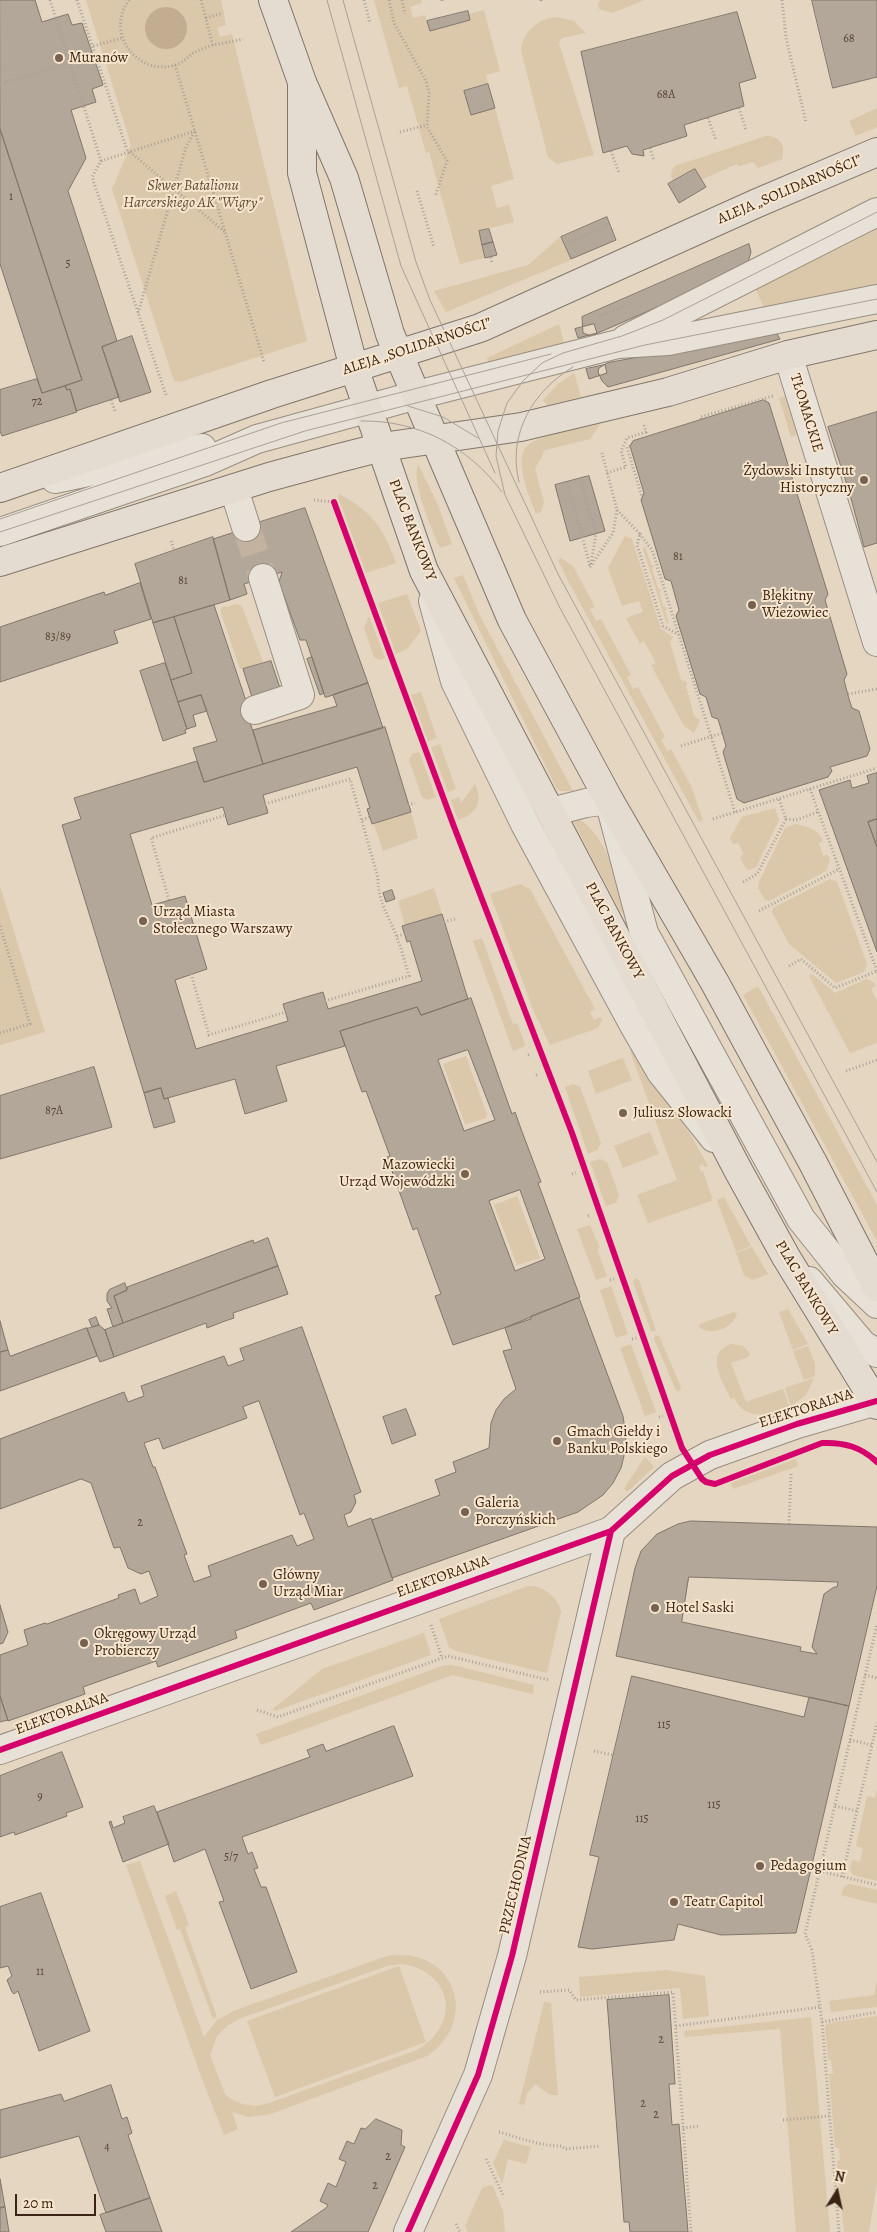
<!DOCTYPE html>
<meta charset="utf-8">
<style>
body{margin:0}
#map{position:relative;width:877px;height:2232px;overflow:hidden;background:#e4d6c1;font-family:Alegreya,serif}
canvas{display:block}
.north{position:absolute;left:812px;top:2167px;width:50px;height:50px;-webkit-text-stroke:4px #f7e6cd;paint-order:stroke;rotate:10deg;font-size:14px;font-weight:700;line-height:20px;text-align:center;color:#3c2415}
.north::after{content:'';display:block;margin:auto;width:18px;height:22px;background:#3c2415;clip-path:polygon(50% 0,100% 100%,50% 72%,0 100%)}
.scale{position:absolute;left:15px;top:2194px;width:81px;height:22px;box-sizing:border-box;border:2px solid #3c2415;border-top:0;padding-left:6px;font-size:15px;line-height:18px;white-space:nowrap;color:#3c2415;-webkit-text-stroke:4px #f7e6cd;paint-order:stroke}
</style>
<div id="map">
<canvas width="877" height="2232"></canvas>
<div class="north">N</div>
<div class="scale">20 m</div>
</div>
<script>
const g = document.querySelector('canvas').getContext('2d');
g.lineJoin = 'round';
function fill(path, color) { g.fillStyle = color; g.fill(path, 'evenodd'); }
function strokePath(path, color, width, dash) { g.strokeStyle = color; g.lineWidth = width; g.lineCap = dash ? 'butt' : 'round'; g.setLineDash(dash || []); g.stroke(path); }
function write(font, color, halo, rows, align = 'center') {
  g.font = font + ' Alegreya,serif'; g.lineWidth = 4; g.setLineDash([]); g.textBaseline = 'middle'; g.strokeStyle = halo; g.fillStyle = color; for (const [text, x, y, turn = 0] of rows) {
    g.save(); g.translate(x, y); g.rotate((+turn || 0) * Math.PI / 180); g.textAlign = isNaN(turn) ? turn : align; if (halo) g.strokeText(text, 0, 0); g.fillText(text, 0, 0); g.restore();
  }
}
const green = new Path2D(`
 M86 0H221L226 25 217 28 220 37 232 34 307 341 180 382 174 381 112 189 131 145Z
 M374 0H421L422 3 410 7 413 18 425 15 430 31 470 20 468 14 484 10 500 71 486 75 488 84 464 91 471 114 495 108 514 179 491 186 497 208 509 205 514 222 479 231 485 258 460 264 429 152 426 153 407 86 399 88Z
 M601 0H644L612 13 599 9 598 3Z
 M557 17 574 21 586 33 562 38 559 43 594 155 557 164 548 157 521 50C523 31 539 18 557 17Z
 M877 108V127L856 136 849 121Z
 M766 136C780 136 786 145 782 159L758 168 753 162 739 166 737 164 701 180 695 169 673 181C670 175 671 170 675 166Z
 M877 220V294L767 315 753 283Z
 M560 237 571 260 446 312 434 291 528 265Z
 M559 324 564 343 488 362 487 358Z
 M574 373 581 397 547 405 543 400 558 384Z
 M785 396 797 435 791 437 779 398Z
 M600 424 590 439 545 450 535 469 544 502 541 512 536 514C530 498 514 462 526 447 535 435 585 428 600 424Z
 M418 464 437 503 452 544 440 548C432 530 411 482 418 464Z
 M339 494C372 511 384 529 396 563L366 573 338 497Z
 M625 536 632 539 661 629 673 637 670 642 681 680 687 682 686 686 694 716 700 720 694 733 684 726 651 665 656 663 644 641 640 644 626 618 643 612 639 601 622 606 608 568Z
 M645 546 651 564 654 566 652 569 658 588 661 590 660 593 663 606 667 608 665 611 669 624 666 622 643 549Z
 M561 558 573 566 595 607 590 609 596 621 601 619 631 675 627 677 633 689 638 687 665 737 661 740 667 751 671 749 691 786 703 820 699 822 567 579 558 560Z
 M463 575 480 616 573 791H560L557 789 454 578Z
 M407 594 421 631 407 649 396 654 378 603Z
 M236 604 242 606 263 662 240 669 220 610 224 606 226 607Z
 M369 616 385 658 379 660 374 657 364 628Z
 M421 692 437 738 428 741 411 695Z
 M440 744 456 789 448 792 431 747Z
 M419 752 436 797 427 800 422 797 409 760 412 754Z
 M475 784C483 802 477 814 458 820L451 800 459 797 461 803Z
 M775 808 779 820 756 867 750 870 746 869 740 857 744 854 738 843 733 844 730 838 742 817Z
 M411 812 418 838 383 851 374 824Z
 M574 816C607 833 616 879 626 911L621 913 572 819Z
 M795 824C807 827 818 828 823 841L819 843 823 856 828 855 830 860 826 871 769 901 765 900 758 888 759 882 785 828Z
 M830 879 837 882 867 964 864 972 836 983 789 944 772 912 773 908Z
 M520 884 530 889 595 1009 590 1012 594 1020 600 1017 602 1020 598 1028 550 1045 534 1012 490 894Z
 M0 886 45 1032 0 1045Z
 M434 888 442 914 405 925 398 901Z
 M482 938 512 1022 513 1024 517 1023 525 1044V1046L513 1051 473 941Z
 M812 974 835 993 867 979 874 983 876 986 871 988 877 1001V1043L850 1053 809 976Z
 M758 986 877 1205V1241L743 995Z
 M631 1047 690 1134 708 1166 705 1167 703 1164 699 1166 701 1172 703 1171 712 1198 711 1201 648 1223 637 1195 677 1180 630 1051Z
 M466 1056 487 1114 486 1118 467 1124H465L443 1064Z
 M623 1058 632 1080 596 1094 588 1071Z
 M573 1084 580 1087 601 1143 597 1150 588 1154 565 1087Z
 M650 1132 659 1154 623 1168 614 1146Z
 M600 1159 607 1162 619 1195 616 1203 606 1206 590 1162Z
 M517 1196 540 1258 517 1265 494 1205Z
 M724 1197 751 1246 736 1252 717 1200Z
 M590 1225 600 1248 597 1249 607 1276 596 1280 577 1229Z
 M752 1247 768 1274 752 1280 744 1275 736 1253Z
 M635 1278 639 1280 656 1331H651L633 1282Z
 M611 1286 628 1334 616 1338 600 1290Z
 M788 1309 808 1344 793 1350 779 1312Z
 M734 1312 737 1314C734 1328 710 1337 699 1327L700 1324Z
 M655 1335 659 1336 681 1387 679 1392 676 1390 654 1339Z
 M631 1344 656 1412 645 1416 620 1348Z
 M732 1344 743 1346 750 1354 748 1357 731 1363 746 1402 783 1389 790 1408C770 1414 746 1422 734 1398L731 1399C723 1382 703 1352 732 1344Z
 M808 1346 815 1363V1376L804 1380 793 1351Z
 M814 1378 806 1395 791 1407 785 1388Z
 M644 1458H646L654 1467 627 1492 624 1489Z
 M796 1459 798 1466 733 1489 731 1483Z
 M528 1586C543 1585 559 1598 561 1612L547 1673 456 1651 449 1647 439 1619Z
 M424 1633 431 1655 275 1711 273 1709 322 1669Z
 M445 1665H452L534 1685 533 1694 453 1675 261 1745 256 1734Z
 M877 1790V1881L853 1875 850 1870 852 1860 860 1862 863 1848 856 1846 867 1796 875 1798Z
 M140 1861 204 2037 217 2020 236 2010 387 1956C453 1945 482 2019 427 2056L271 2114 249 2117 232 2112 238 2129 224 2135 202 2079 126 1865ZM401 1964C453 1971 462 2024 417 2050L269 2103 256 2106 242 2104 229 2098 225 2094 210 2055 217 2036 227 2026 239 2019 387 1966Z
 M849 1884 877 1890V1904L841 1895 844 1887Z
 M176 1891 189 1925 185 1927 217 2017 213 2019 180 1929 177 1930 165 1896Z
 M399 1966 426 2042 275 2097 247 2021Z
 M666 1970 705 1976 709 2016 683 2019 680 1988 580 1997 579 1977Z
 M877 1980V2007L831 2012 829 2001 874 1995Z
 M544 2002 551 2003 558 2095H550L535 2084 527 2094 524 2105 519 2104Z
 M877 2016V2183L869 2232H844L837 2161 840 2160 839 2148 835 2147 829 2074H833L831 2060H828L825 2027 828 2023Z
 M811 2017 830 2232H796L780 2029 685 2037 684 2031Z
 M504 2140 531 2147 526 2164 508 2159 502 2184 493 2163Z
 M490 2185 493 2186 503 2211 505 2232H468L465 2226 482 2188Z`);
const water = new Path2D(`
 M145 28a21 21 0 1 1 42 0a21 21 0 1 1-42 0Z`);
const building = new Path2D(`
 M0 0H35L42 22 68 14 72 25 82 23 103 85 92 89 96 102 71 110 86 158 68 191 117 341 102 347 119 397 76 411 70 389 67 390 65 386 82 380 0 129Z
 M812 0H877V77L833 88Z
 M468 11 470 20 430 31 427 21Z
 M737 12 756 78 739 83 744 106 684 125 687 136 643 150 644 156 632 154 627 146 603 153 581 52Z
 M488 84 495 108 471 115 464 91Z
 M0 129 82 380 42 393 0 264Z
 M695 169 706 187 679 203 668 184Z
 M607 217 616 240 571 259 561 237Z
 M489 229 493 242 482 245 479 231Z
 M493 242 497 255 485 258 482 245Z
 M749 244 751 252 748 262 740 271 591 336 583 333 582 317Z
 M594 324 597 333 578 338 575 329Z
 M776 332 780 339 608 387 602 381 598 372 599 368 607 363Z
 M132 336 151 392 120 402 102 347Z
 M605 365 607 373 589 379 586 369Z
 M37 379 42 393 65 386 67 390 70 389 77 412 2 436 0 431V390Z
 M764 400 769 403 828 594 825 600 847 674 844 680 849 699 852 708 859 711 870 749 867 756 830 767 832 771 828 777 744 803 737 799 723 752 726 746 718 719 712 717 706 697 700 694 676 616 679 610 671 581 665 579 641 500 644 493 630 446 633 441Z
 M877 412V543L864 547 849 491 828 427Z
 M589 476 605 531 570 541 555 485Z
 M305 508 368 683 327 697H325L306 640H300L279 582 282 572 244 584 247 594 230 600 213 539 238 531V529Z
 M213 537 230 600 153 623 135 564Z
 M140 583 151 619 114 631 118 643 0 682V627L104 592 105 595Z
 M214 605 252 719 250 722 263 764 204 782 193 748 217 741 201 695 178 702 171 680 192 673 174 617Z
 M174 617 192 673 171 680 153 623Z
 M312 657 324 693 320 695 307 659Z
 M271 661 280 688 252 697 243 669Z
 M165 663 187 729 185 730 186 733 163 741 140 671Z
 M368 683 383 728 263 764 253 730 337 706 333 695Z
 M201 695 207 711 193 715 196 726 187 729 178 702Z
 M385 727 411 812 372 824 367 809 370 808 357 767 263 795 268 813 228 825 223 807 130 834 152 905 185 896 193 923 207 969 175 980 196 1049 288 1021 283 1004 306 997 323 992 328 1009 422 981 410 941 407 942 402 926 442 914 468 999 421 1015 417 1007 340 1031 345 1046 276 1066 287 1101 245 1114 235 1079 164 1099 161 1088 144 1093 62 825 81 819 74 798 197 761 204 782Z
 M877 773V819L868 822 877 847V952L819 790 850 780 852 788 856 787 869 783 867 776Z
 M877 819V847L868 822Z
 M392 890 395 899 386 902 383 893Z
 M471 998 508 1103 512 1114 515 1112 521 1129 541 1182 538 1183 541 1191 580 1297 531 1316V1319L453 1345 435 1296 441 1294 435 1278 417 1228 413 1230 387 1157 390 1156 366 1091 362 1092 340 1031 417 1007 421 1015ZM468 1050 495 1120 464 1131 438 1060ZM520 1190 545 1259 515 1271 489 1201Z
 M94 1067 112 1127 0 1159V1096Z
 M161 1088 164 1099 168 1098 175 1122 154 1128 144 1093Z
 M268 1238 278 1266 123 1323 114 1296 127 1290V1287L253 1240 254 1243Z
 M278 1266 288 1294 233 1313 234 1318 225 1321 207 1328 206 1323 114 1357 105 1330Z
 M125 1283 127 1290 114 1296 123 1323 113 1327 107 1309 112 1308 107 1301V1294L109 1290Z
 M579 1298 623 1416 626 1436 625 1452 621 1468 613 1483 603 1495 578 1512 392 1578 372 1520 440 1495 435 1480 456 1472 453 1462 489 1448 491 1423 496 1410 504 1399 516 1389 503 1351 512 1349 505 1328Z
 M96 1317 99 1325 92 1327 89 1320Z
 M0 1321 8 1350 0 1352Z
 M99 1325 105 1330 114 1357 100 1362 87 1329Z
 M302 1327 361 1492 354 1495 356 1502 351 1512 344 1515 348 1527 371 1518 393 1580 314 1610 311 1603 235 1631 237 1638 158 1667 156 1661 83 1687 85 1694 8 1721 0 1696V1655L28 1645 24 1630 45 1623 47 1624 119 1598 118 1595 135 1589 140 1604 158 1596 149 1571 141 1574 128 1568 120 1547 114 1548 91 1483 81 1479 0 1509V1439L124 1392 128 1402 144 1396 141 1386 224 1356 228 1366 244 1360 240 1349ZM259 1401 300 1515 304 1513 314 1539 297 1546 292 1535 208 1566 211 1576 194 1582 184 1555 187 1554 155 1467H153L144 1443 159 1438 163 1449 247 1418 243 1407Z
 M87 1328 97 1356 0 1391V1352L8 1350 10 1356Z
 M406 1409 416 1435 392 1444 383 1417Z
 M691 1521 877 1527V1586L849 1706 616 1656 635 1568 641 1551 657 1534 678 1524ZM689 1577 838 1582 837 1587H834L824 1594 812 1647 817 1654 800 1651 801 1647 682 1622Z
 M0 1605 8 1632 3 1643 0 1644Z
 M632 1676 804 1717 809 1697 849 1706 796 1933 721 1935 678 1924 674 1940 592 1949 578 1947 599 1857 590 1855Z
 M0 1696 8 1720 0 1722Z
 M393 1726H394L413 1776 242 1837 248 1854 252 1852 258 1868 254 1869 261 1887H266L297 1972 251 1989 219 1902 224 1901 205 1849 174 1862 157 1812 310 1757 307 1750 323 1744 326 1751Z
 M62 1752 83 1807 66 1813 67 1816 15 1835 14 1832 0 1837V1776Z
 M154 1806 169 1844 123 1862 109 1822 111 1821 113 1828 125 1823 123 1817Z
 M41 1893 90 2031 39 2051 18 1991 14 1994 12 1992 7 1980 12 1976 8 1966 0 1968V1907Z
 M669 1995 675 2084H669L672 2125 679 2124 688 2232H630L629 2222H624L607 2000Z
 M111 2085 122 2119 127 2117 132 2133 128 2135 150 2198 106 2213 79 2136 0 2158V2110L61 2094 64 2101Z
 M376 2119 402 2130 401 2145 405 2147 368 2232H291L326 2208 328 2205 320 2201 328 2183 336 2187 346 2162 339 2159 347 2141 354 2144 361 2128 365 2129Z
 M0 2179 5 2207 0 2208Z
 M150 2198 162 2232H106L100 2215Z
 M5 2207 9 2232H0V2208Z`);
const minorTunnel = new Path2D(`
 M246 527 263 578`);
const path = new Path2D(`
 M50 0 101 161 92 177 166 395
 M77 0 128 153
 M129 0C120 12 118 27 124 41 133 61 156 73 178 64 186 61 190 54 197 51 210 44 229 43 243 39
 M201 0 213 46
 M364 0 370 23
 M389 0 394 23 426 81 429 93 427 127 447 161 435 197
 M402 0 405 14
 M442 0V3
 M541 0V1
 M782 0 786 38 806 122
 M206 18 223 13
 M90 47 122 38
 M175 65 264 362
 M0 84 70 63
 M739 108 746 130
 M708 118 716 140
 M400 132 427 125
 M650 148 654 161
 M611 151 619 173
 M130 152 225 232
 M101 161 195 131
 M417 191 434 247
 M486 237 492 263
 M568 243 607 226 612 228V237
 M138 313 186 147 195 131
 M600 316 627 305
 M111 400 115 411
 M701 419 700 417 773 396
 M630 446 627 447 642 497
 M607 473 626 467 621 451 627 438 646 432 644 425
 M568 483 590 566
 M582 485 596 533 591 564
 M314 500 334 502
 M617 510 640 534 637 545 663 626 679 635
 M640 534 652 550 735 812
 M171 541 174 550
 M590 567 613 533 617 510 602 453
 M848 694 877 689
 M681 746 722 733
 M810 789 877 971
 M265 804 350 779 378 878C378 904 389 915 397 938 402 950 405 963 409 976L325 1001
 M408 805 415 803
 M713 819 877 768
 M786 819 796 820 818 812
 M362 820 370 817
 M743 882 757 874 786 819 779 799
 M169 900 151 838 226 815
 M759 911 839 869
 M444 922 455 919
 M0 926 30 1024 0 1033
 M397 936 405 934
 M789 966 801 959 835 988 877 971
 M191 974 209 1035 286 1012
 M528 1055 531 1054
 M846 1071 877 1060
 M536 1075 539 1074
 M572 1174 576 1173
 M588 1216 591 1215
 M610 1280 614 1279
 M632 1339 636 1338
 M659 1417 663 1416
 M789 1524 791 1474
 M431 1625 442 1658
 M865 1675 877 1678
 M257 1710 278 1717 448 1656 549 1680
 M850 1740 872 1745
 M594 1751 613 1755
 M835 1806 857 1811
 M820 1871 877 1885
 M842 1877 877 1723
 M540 1992 569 1990 576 2000 673 1992 691 2232
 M822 2022 877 2012
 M676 2026 820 2007
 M783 2120 829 2116
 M683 2128 700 2126
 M499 2132C520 2138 540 2146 562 2146L565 2149 600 2146
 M486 2159 504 2197
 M456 2224 460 2232
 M839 2232 822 2022 812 1950 805 1934 877 1624`);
const minor = new Path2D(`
 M626 339 877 212
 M788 355 877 642
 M55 479 202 448
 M234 489 246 527
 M0 532 205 462 257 439 417 395 618 344 668 341 877 299
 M433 601 455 681 525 824 635 1027 661 1072 714 1138
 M255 710 300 695 263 578
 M551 812 586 803 609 800 644 933 801 1219 845 1274 877 1304
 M809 1281 863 1345 877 1353
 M0 1750 611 1531 672 1476 710 1455 797 1424 877 1401
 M408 2232 478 2075 512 1956 611 1531`);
const major = new Path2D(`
 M273 0 302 82 344 178 390 334 512 620 609 800 715 983 813 1163 877 1287
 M302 82V173L354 368 424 571 738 1170 786 1257 877 1405
 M0 488 272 394 480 328 755 204 877 152
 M0 562 269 477 339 458 382 447 521 427 668 392 788 355 877 335`);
const tram = new Path2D(`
 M327 0 401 266 495 473
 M343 0 416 262 430 300 558 574 877 1162
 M877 212 663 320 622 336 563 353 542 363 523 381 507 403 498 431 496 456 505 495 560 608 877 1192
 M408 406 443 417 478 438
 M361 421C418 420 468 446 502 492
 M519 482C507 434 533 391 573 367
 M0 519 281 423 551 354
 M0 532 305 431 645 345 877 299`);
const cycleway = new Path2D(`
 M334 502 453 824 572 1133 682 1448 702 1479 706 1482 715 1484 822 1443C844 1442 861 1447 877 1462
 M0 1750 611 1531 672 1476 710 1455 797 1424 877 1401
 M408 2232 478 2075 512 1956 611 1531`);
const markers = [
 [59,58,5,"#776251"],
 [864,480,5,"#776251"],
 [752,605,5,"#776251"],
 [143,921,5,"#776251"],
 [623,1113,5,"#776251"],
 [465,1174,5,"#776251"],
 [557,1441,5,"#776251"],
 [465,1512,5,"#776251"],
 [263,1584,5,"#776251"],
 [655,1608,5,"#776251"],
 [84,1643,5,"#776251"],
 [760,1866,5,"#776251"],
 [674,1902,5,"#776251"]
];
const numberNames = [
 ["68",849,39],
 ["68A",666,95],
 ["1",11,197],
 ["5",68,264],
 ["72",37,402],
 ["81",678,557],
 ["81",183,581],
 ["83/89",58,637],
 ["87A",54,1111],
 ["2",140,1523],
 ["115",664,1725],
 ["9",40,1797],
 ["115",714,1805],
 ["115",642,1819],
 ["5/7",231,1857],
 ["11",40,1972],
 ["2",661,2040],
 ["2",643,2104],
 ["2",656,2115],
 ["4",107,2147],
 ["2",388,2157],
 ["2",375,2186]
];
const poiNames = [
 ["Muranów",69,58],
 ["Żydowski Instytut",854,471,"right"],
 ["Historyczny",854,488,"right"],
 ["Błękitny",762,596],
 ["Wieżowiec",762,613],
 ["Urząd Miasta",153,912],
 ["Stołecznego Warszawy",153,929],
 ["Juliusz Słowacki",633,1113],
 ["Mazowiecki",455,1165,"right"],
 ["Urząd Wojewódzki",455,1182,"right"],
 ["Gmach Giełdy i",567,1432],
 ["Banku Polskiego",567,1449],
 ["Galeria",475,1503],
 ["Porczyńskich",475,1520],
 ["Główny",273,1575],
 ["Urząd Miar",273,1592],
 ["Hotel Saski",665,1608],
 ["Okręgowy Urząd",94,1634],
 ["Probierczy",94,1651],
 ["Pedagogium",770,1866],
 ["Teatr Capitol",684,1902]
];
const parkNames = [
 ["Skwer Batalionu",193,186],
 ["Harcerskiego AK \"Wigry\"",193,203]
];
const streetNames = [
 ["ALEJA „SOLIDARNOŚCI”",790,190,-23],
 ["ALEJA „SOLIDARNOŚCI”",417,347,-18],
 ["TŁOMACKIE",806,413,73],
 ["PLAC BANKOWY",412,530,69],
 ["PLAC BANKOWY",614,931,62],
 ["PLAC BANKOWY",806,1288,59],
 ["ELEKTORALNA",806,1409,-18],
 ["ELEKTORALNA",443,1577,-20],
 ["ELEKTORALNA",62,1714,-20],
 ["PRZECHODNIA",516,1885,-77]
];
fill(green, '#dbc7aa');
fill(water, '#c3ad91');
fill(building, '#b2a799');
strokePath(building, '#80766a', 1);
strokePath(minorTunnel, '#c2b29f', 28, [28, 14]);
strokePath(minor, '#998d80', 30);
strokePath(major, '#80766a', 30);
strokePath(path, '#a9a197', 3, [1, 2.5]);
strokePath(minor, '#e8e1d7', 28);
strokePath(major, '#e4dcd0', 28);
strokePath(tram, '#a9a197', 1);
strokePath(cycleway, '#d6006c', 6);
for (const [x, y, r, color] of markers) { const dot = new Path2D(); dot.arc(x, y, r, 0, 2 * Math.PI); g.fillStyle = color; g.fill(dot); strokePath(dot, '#f7e6cd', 2); }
write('12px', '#5a4536', null, numberNames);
write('15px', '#3c2415', '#f7e6cd', poiNames, 'left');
write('italic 15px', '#624a36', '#f7e6cd', parkNames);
write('15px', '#3c2415', '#f7e6cd', streetNames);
</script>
